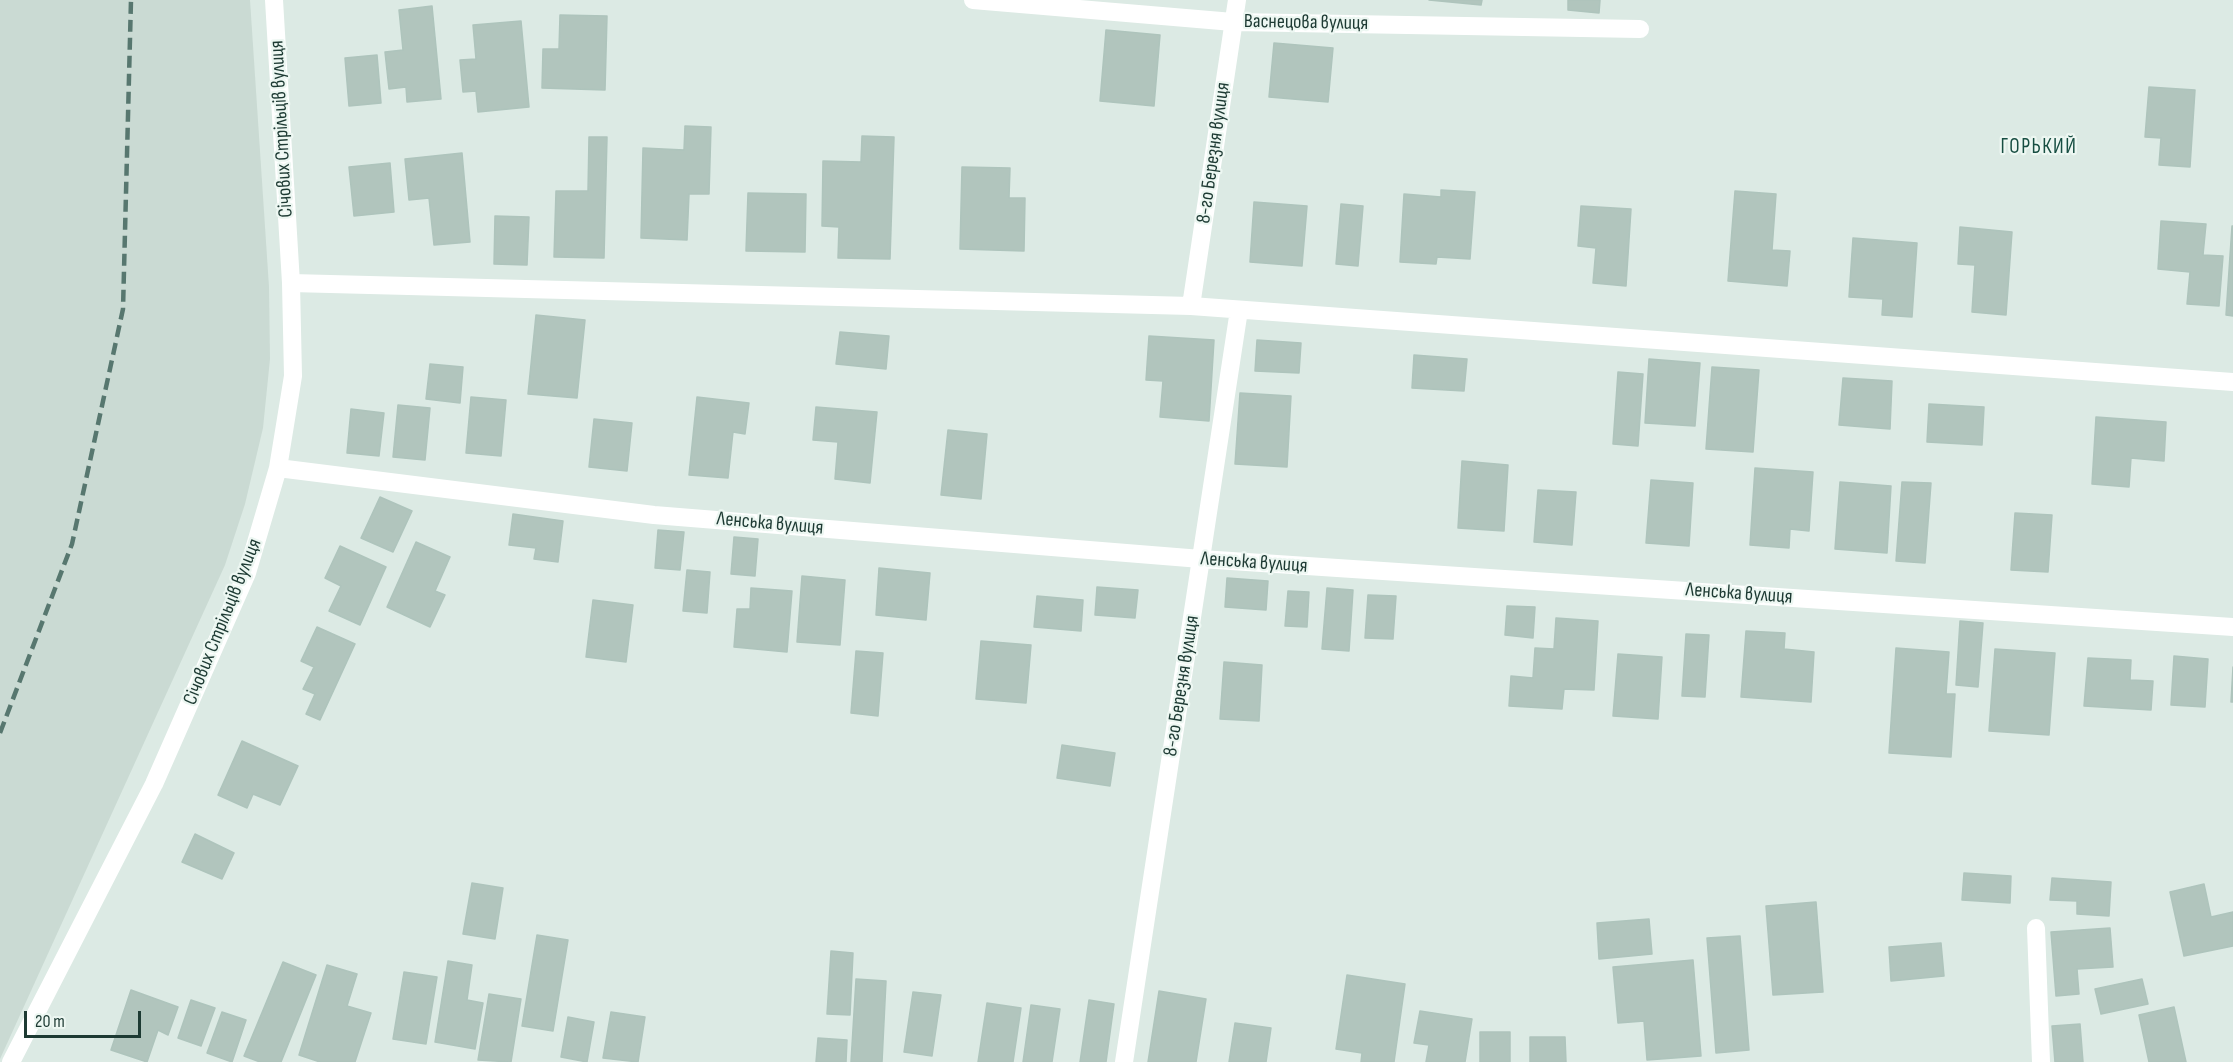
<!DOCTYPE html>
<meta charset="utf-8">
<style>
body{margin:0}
#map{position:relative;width:2233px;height:1062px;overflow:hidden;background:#dceae4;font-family:"Sofia Sans Condensed",sans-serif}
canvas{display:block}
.scale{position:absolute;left:24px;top:1011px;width:117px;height:27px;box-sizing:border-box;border:3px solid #1d3a33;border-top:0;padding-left:8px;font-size:18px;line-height:21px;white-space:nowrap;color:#1d3a33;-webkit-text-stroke:4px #edf7f2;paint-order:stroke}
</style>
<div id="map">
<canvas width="2233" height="1062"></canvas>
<div class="scale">20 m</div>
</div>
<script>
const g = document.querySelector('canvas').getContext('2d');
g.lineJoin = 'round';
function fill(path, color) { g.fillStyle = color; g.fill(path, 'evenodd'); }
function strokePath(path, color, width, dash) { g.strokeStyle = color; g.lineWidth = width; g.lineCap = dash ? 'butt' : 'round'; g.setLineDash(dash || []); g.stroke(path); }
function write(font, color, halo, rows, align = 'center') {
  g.font = font + ' "Sofia Sans Condensed",sans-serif'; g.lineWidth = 4.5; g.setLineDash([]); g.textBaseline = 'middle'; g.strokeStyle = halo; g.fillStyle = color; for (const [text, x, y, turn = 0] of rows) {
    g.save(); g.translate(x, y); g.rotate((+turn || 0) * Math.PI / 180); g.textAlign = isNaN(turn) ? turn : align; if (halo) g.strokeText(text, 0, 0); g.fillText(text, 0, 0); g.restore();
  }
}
const built = new Path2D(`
 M0 0H250L269 287 270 359 263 428 245 504 225 565 0 1059Z`);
const building = new Path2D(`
 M1429 0H1482L1481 5Z
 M1568 0H1600L1599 13 1568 10Z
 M432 6 441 99 407 102 406 87 389 89 385 52 403 50 399 10Z
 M560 15 607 16 605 90 542 88 543 49H559Z
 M521 21 529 107 478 112 476 91 463 92 460 60 476 59 473 25Z
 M1106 30 1160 35 1154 106 1100 101Z
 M1274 43 1333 48 1328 102 1269 97Z
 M377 55 381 103 349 106 345 58Z
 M2149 87 2195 90 2190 167 2159 165 2161 138 2145 137Z
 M685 126 711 127 709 194H689L687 240 641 238 643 148 684 150Z
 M862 136 894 137 890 259 838 258 839 227 822 226 823 161 861 162Z
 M589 137H607L604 258 554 257 556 191H588Z
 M462 153 470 242 434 245 429 198 409 200 405 159Z
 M390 163 394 212 354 216 349 167Z
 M962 167 1010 168 1009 198H1025L1024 251 960 249Z
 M1441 190 1475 192 1470 259 1437 257 1436 264 1400 262 1404 194 1441 197Z
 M1735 191 1776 194 1772 250 1790 251 1787 286 1728 281Z
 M748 193 806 194 805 252 746 251Z
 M1254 202 1307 206 1302 266 1250 262Z
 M1341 204 1363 206 1358 266 1336 264Z
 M1581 206 1631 209 1626 286 1593 283 1596 248 1578 246Z
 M495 216 529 217 527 265 494 264Z
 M2161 221 2206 224 2203 255 2223 256 2219 306 2187 304 2190 272 2158 269Z
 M2232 226H2233V316L2226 315Z
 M1960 227 2012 232 2006 315 1972 312 1975 265 1958 264Z
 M1853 238 1917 243 1912 317 1882 315 1883 299 1849 297Z
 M536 315 585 320 577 398 528 394Z
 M840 332 889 336 886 369 836 364Z
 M1149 336 1214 340 1209 421 1160 417 1163 381 1146 380Z
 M1257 340 1301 343 1299 373 1255 371Z
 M1414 355 1467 359 1464 391 1412 388Z
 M1649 359 1700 363 1695 426 1645 423Z
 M430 364 463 367 460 403 426 399Z
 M1712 367 1759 370 1753 452 1706 449Z
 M1618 372 1643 374 1638 446 1613 444Z
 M1843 378 1892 381 1890 429 1839 425Z
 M1240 393 1291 396 1287 467 1235 464Z
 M471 397 506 400 501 456 466 453Z
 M697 397 749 403 745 434 733 432 728 478 689 475Z
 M1929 404 1984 407 1982 445 1927 442Z
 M398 405 430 408 425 460 393 457Z
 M816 407 877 412 870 483 835 479 838 442 813 440Z
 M351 409 384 413 379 456 347 453Z
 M2096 417 2166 422 2164 461 2131 458 2129 487 2092 484Z
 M594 419 632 423 627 471 589 467Z
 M948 430 987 434 981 499 941 495Z
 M1462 461 1508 465 1504 531 1458 528Z
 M1755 468 1813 472 1809 531 1790 529 1789 548 1750 545Z
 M1651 480 1693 483 1689 546 1646 543Z
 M1840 482 1891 486 1887 553 1835 549Z
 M1902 482 1931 483 1925 563 1896 561Z
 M1538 490 1576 492 1572 545 1534 542Z
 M380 497 412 511 393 552 361 538Z
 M2015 513 2052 515 2048 572 2011 570Z
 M513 514 563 521 558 562 534 559 536 548 509 545Z
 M658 530 684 532 680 570 655 568Z
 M734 537 758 539 755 576 731 574Z
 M416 542 450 557 435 591 445 595 430 627 387 607Z
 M340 546 386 567 360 625 329 611 341 586 325 578Z
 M879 568 930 573 926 620 876 615Z
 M687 570 710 572 707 613 683 611Z
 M802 576 845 580 840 645 797 642Z
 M1227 578 1268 581 1266 610 1225 607Z
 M1097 587 1138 590 1135 618 1095 615Z
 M751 588 792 591 787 652 734 647 737 609H750Z
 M1327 588 1353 590 1349 651 1322 649Z
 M1288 591 1309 592 1307 627 1285 626Z
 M1368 595 1396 596 1393 639 1365 638Z
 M1037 596 1083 600 1081 631 1034 627Z
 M593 600 633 605 626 662 586 657Z
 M1507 606 1535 607 1533 638 1505 635Z
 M1556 618 1598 621 1594 690 1564 689 1562 709 1509 706 1511 676 1533 678 1535 648 1554 649Z
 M1960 621 1983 623 1978 687 1956 685Z
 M317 627 355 644 320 720 306 714 315 694 303 689 314 667 301 661Z
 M1746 631 1785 633 1784 649 1814 652 1811 702 1741 697Z
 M1686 634 1709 635 1705 697 1682 696Z
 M981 641 1031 645 1026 703 976 699Z
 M1896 648 1949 652 1946 694H1955L1951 757 1889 753Z
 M1995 649 2055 653 2049 735 1989 731Z
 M856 651 883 653 878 716 851 713Z
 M1618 654 1662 657 1658 719 1613 716Z
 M2174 656 2208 659 2205 707 2171 705Z
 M2088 658 2131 660 2130 680 2153 681 2151 710 2084 706Z
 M1224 662 1262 665 1259 721 1220 719Z
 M2233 667V702H2231Z
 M242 741 298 766 280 805 253 794 247 808 218 795Z
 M1062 745 1115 753 1110 786 1057 778Z
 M195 834 234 853 222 879 182 862Z
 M1964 873 2011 876 2010 903 1962 900Z
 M2052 878 2111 882 2109 916 2077 914V901L2050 900Z
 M472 883 503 888 495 939 463 934Z
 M2204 884 2211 917 2233 912V946L2184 956 2170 892Z
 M1816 902 1823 992 1773 995 1766 906Z
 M1649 919 1652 954 1599 959 1597 923Z
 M2110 928 2113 967 2077 969 2079 994 2056 996 2051 932Z
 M537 935 568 940 553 1031 522 1026Z
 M1740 936 1749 1050 1716 1053 1707 938Z
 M1941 943 1944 976 1891 981 1889 947Z
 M831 951 853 953 850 1015 827 1014Z
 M1693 960 1701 1056 1647 1060 1644 1021 1618 1023 1613 967Z
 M448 961 472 965 467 1000 483 1003 475 1049 435 1042Z
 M283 962 316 975 281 1062H260L244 1056Z
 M327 965 357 974 347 1006 371 1013 355 1062H320L299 1055Z
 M404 972 437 977 426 1044 393 1039Z
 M1347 975 1405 984 1394 1062H1361L1362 1053 1336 1049Z
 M856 979 886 981 882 1062H851Z
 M2142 979 2148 1004 2101 1014 2095 989Z
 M131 990 178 1007 168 1035 158 1030 147 1062 111 1050Z
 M1159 991 1206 999 1196 1062H1148Z
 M913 992 941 995 932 1056 904 1052Z
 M489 994 521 999 511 1062 478 1060Z
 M191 1000 215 1008 201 1046 178 1038Z
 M1089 1000 1114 1004 1106 1062H1080Z
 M987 1003 1021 1008 1013 1062H978Z
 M1031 1005 1060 1009 1052 1062H1023Z
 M2174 1007 2186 1062H2149L2139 1015Z
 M1420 1011 1472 1019 1465 1062H1426L1429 1045 1414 1043Z
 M222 1012 246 1020 232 1062 207 1053Z
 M611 1012 645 1017 638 1062 603 1058Z
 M568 1017 594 1022 587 1062 561 1057Z
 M1235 1023 1271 1028 1266 1062H1229Z
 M2080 1024 2083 1062H2055L2052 1026Z
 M1480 1032H1510V1062H1480Z
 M1530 1037H1565L1566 1062H1530Z
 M818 1038 847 1040 846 1062H816Z`);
const minor = new Path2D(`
 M973 0 1233 22 1640 29
 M291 283 1191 306 2233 382
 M1191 306 1237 0
 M278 468 654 515 1201 559 2233 627
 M2036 928 2041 1062
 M11 1062 154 784 247 573 278 468 293 376 291 283 274 0
 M1124 1062 1239 310`);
const rail = new Path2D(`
 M0 733 72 544 123 309 131 0`);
const streetNames = [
 ["Васнецова вулиця",1306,23,1],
 ["Січових Стрільців вулиця",282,129,-93],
 ["8-го Березня вулиця",1214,153,-82],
 ["Ленська вулиця",770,524,5],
 ["Ленська вулиця",1254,563,4],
 ["Ленська вулиця",1739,594,4],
 ["Січових Стрільців вулиця",223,622,-68],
 ["8-го Березня вулиця",1182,686,-81]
];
const neighbourhoodNames = [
 ["ГОРЬКИЙ",2039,148]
];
fill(built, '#cadad3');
fill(building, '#b1c5bd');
strokePath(building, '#aec4bc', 1.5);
strokePath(minor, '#fff', 18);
strokePath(rail, '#57776f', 4.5, [12, 6]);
write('20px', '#1d3a33', '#edf7f2', streetNames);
g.letterSpacing = '1.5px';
write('21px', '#174e42', '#edf7f2', neighbourhoodNames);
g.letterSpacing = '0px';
</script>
